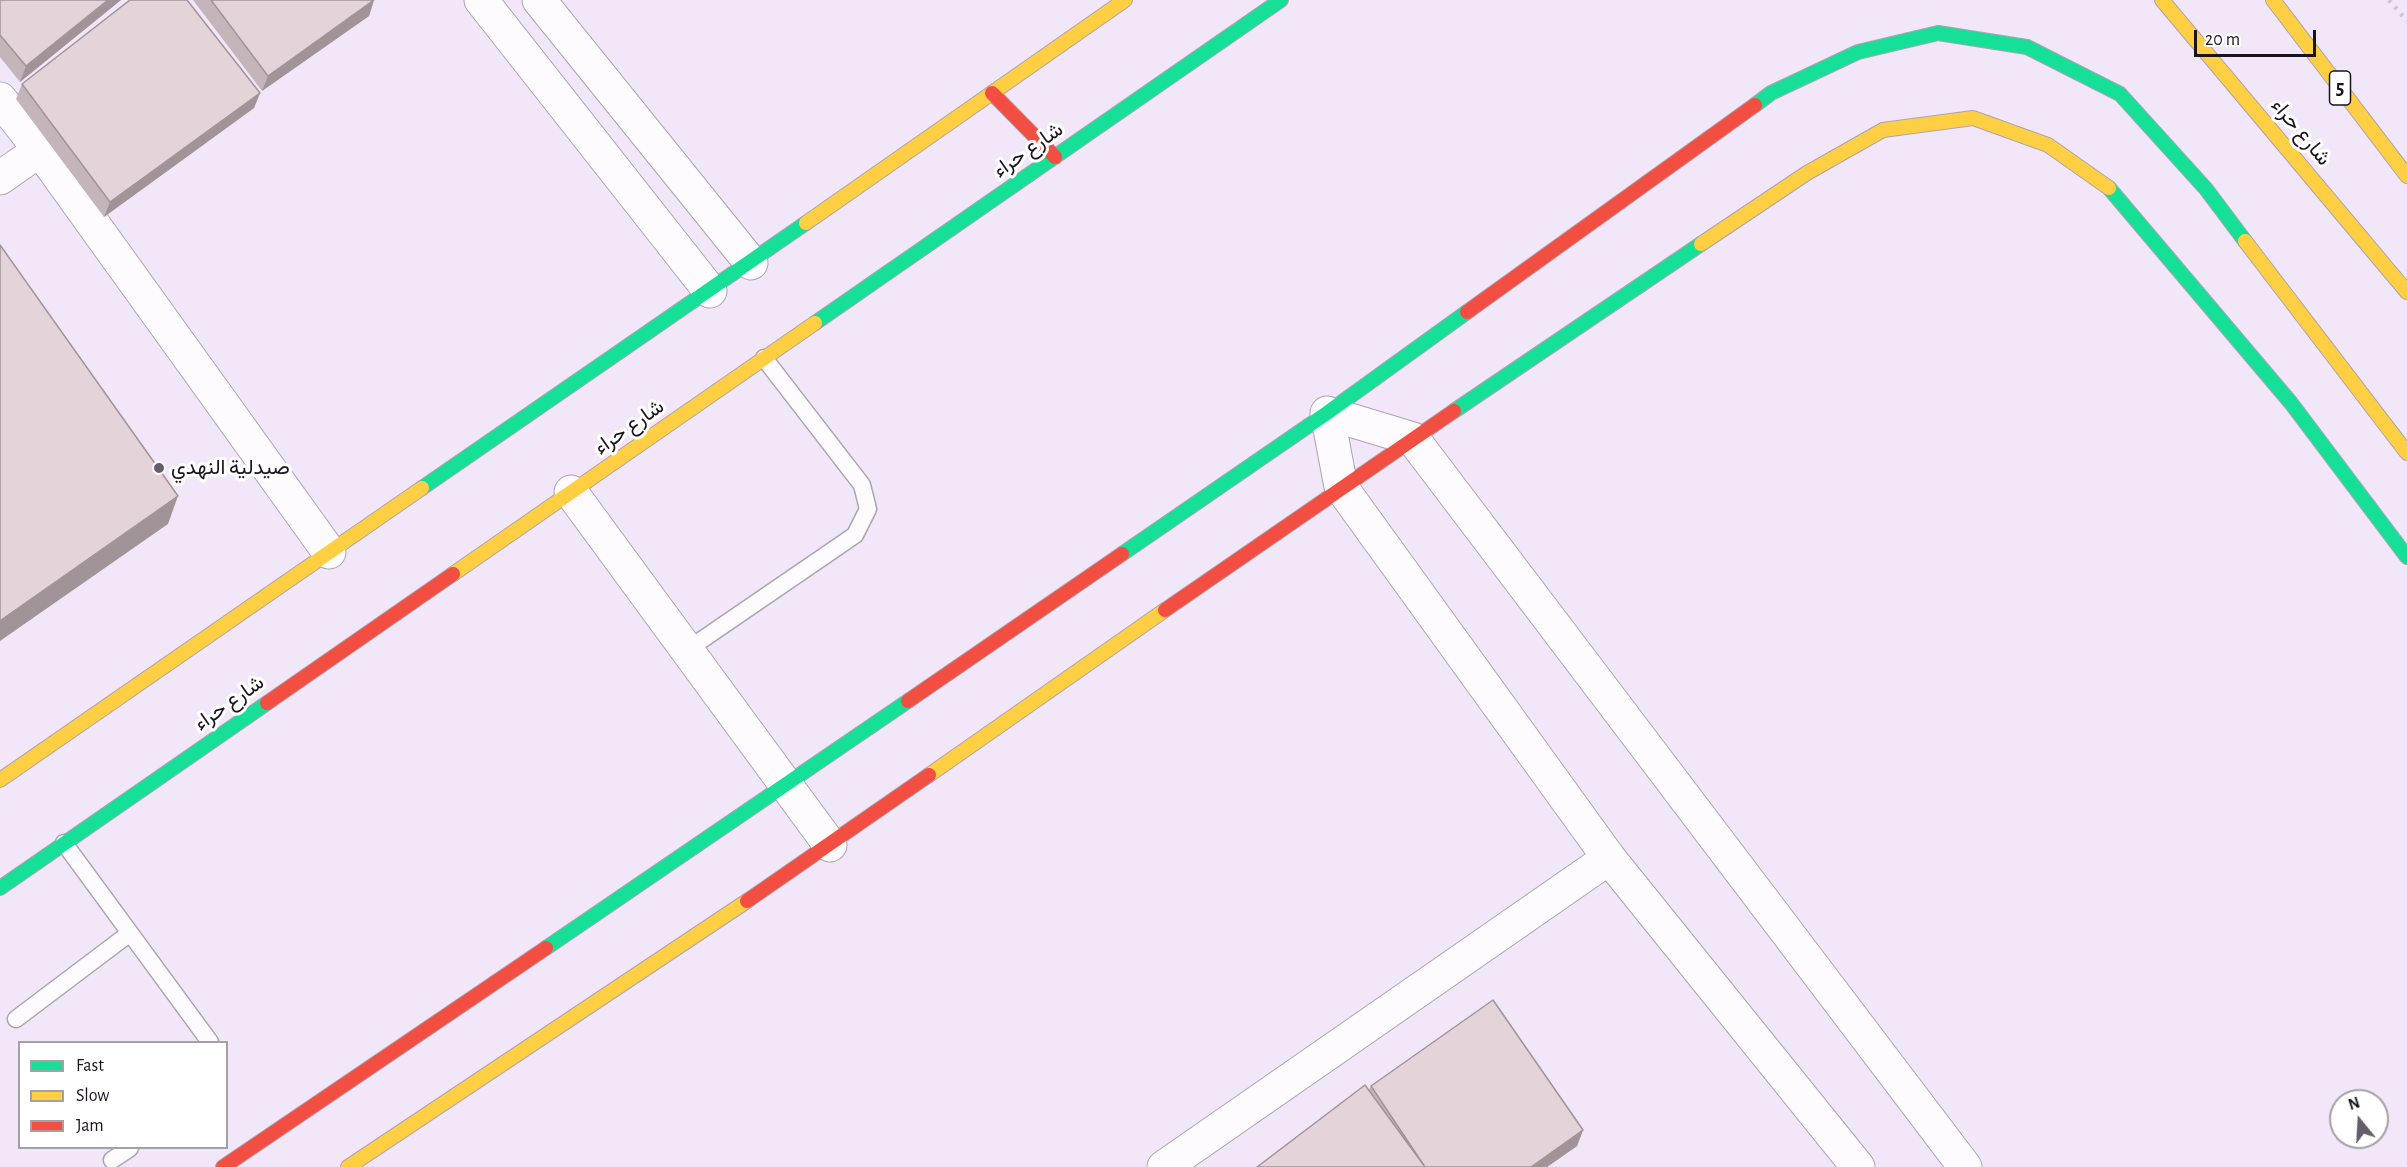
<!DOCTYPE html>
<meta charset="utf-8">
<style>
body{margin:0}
#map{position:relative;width:2407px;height:1167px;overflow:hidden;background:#f2e7f8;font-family:"Alegreya Sans",sans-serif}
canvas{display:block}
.legend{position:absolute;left:18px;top:1041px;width:210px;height:108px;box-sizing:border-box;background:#fff;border:2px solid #a3a1a5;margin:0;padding:8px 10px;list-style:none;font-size:18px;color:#1a131d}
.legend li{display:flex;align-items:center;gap:12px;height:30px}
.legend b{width:30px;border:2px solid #a3a1a5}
.north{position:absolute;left:2329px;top:1089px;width:60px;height:60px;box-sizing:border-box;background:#fff;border:2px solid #a3a1a5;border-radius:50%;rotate:342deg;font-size:16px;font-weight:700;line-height:24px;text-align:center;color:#1a131d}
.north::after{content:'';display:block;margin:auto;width:21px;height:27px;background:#665d6a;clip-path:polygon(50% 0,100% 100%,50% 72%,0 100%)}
.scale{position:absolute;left:2194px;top:30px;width:122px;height:27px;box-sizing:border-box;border:3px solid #1a131d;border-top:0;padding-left:8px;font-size:18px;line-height:21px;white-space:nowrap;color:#1a131d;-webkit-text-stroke:4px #fff;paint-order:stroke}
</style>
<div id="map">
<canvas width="2407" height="1167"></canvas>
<ul class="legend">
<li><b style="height:8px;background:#16e098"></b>Fast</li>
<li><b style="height:8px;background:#ffcf43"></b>Slow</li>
<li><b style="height:8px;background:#f24e42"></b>Jam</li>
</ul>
<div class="north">N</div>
<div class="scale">20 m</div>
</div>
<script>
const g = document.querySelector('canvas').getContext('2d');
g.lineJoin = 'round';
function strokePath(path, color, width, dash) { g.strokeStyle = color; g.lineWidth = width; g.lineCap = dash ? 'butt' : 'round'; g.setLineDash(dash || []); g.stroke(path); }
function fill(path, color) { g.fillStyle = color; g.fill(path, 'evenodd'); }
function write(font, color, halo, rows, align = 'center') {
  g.font = font + ' "Alegreya Sans",Vazirmatn,sans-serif'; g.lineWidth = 6; g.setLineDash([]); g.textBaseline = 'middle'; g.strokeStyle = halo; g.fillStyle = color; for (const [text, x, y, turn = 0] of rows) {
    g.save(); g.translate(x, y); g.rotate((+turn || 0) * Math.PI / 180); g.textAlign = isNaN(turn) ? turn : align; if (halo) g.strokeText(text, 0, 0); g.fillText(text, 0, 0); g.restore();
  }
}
const lane = new Path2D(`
 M687 650 855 535 868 509 862 485 764 358
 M64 843 210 1042
 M16 1019 130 933
 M112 1160 130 1148`);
const street = new Path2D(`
 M481 0 710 291
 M539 0 751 263
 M0 99 40 150 329 552
 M0 178 40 150
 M571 492 830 845
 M1164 1167 1609 858
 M1858 1167 1609 858 1341 487 1327 413 1413 439 1965 1167`);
const fast = new Path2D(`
 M1755 105 1771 93 1858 52 1938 33 2027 47 2120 94 2206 189 2245 241
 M2109 188 2291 403 2407 557
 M815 323 1281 0
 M1454 411 1701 244
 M422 488 806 223
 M1122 554 1327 413 1467 312
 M0 888 267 703
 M546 948 908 701`);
const slow = new Path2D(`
 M2162 0 2407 292
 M2273 0 2407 176
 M806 223 1125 0
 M2245 241 2407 453
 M1701 244 1807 173 1883 130 1973 118 2048 145 2109 188
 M453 574 815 323
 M929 775 1165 610
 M0 780 422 488
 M348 1167 747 901`);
const jam = new Path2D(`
 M992 93 1055 157
 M1467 312 1755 105
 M1165 610 1454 411
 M908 701 1122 554
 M267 703 453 574
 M747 901 929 775
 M223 1167 546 948`);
const rail = new Path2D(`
 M2389 0 2407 21`);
const wall = new Path2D(`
 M0 0H121L20 82 0 57Z
 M193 0H374L369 16 262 91Z
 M22 84 260 93 254 108 104 217 16 99Z
 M1371 1086 1583 1130 1577 1146 1547 1167H1257L1369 1090Z`);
const shadedWall = new Path2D(`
 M108 0H121L20 82 26 66Z
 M374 0 369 16 262 91 268 76Z
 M260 93 254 108 104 217 110 202Z
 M178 496 168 524 0 641V621Z
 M1583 1130 1577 1146 1547 1167H1531Z`);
const building = new Path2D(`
 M0 0H108L26 66 0 35Z
 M130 0H187L260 93 110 202 22 84Z
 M211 0H374L268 76Z
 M0 245 178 496 0 621Z
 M1493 1000 1583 1130 1531 1167H1425L1371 1086Z
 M1365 1085 1425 1167H1257Z`);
const markers = [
 [159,468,6,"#665d6a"]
];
const shields = [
 [2340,88,21]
];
const shieldNames = [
 ["5",2340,88]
];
const streetNames = [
 ["شارع حراء",2301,132,50],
 ["شارع حراء",1028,150,-35],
 ["شارع حراء",629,427,-35],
 ["شارع حراء",229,703,-35]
];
const poiNames = [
 ["صيدلية النهدي",171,468]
];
strokePath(lane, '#aca3b0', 19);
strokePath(street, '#aca3b0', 35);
strokePath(fast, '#aca3b0', 16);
strokePath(slow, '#aca3b0', 16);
strokePath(jam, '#aca3b0', 16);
strokePath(lane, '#fdfbfe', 16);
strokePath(street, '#fdfbfe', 33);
strokePath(fast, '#16e098', 14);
strokePath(slow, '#ffcf43', 14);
strokePath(jam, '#f24e42', 14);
strokePath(rail, '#ccc8ce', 4.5, [3, 6]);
fill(wall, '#c4b5bb');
fill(shadedWall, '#a09498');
fill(building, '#e4d3d9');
strokePath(building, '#a09498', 1.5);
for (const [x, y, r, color] of markers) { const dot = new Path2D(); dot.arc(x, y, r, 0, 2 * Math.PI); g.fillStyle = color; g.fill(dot); strokePath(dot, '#fff', 2); }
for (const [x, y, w] of shields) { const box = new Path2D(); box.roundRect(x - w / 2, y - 17, w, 34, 4.5); g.fillStyle = '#fff'; g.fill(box); strokePath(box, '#1a131d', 1.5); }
write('bold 20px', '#1a131d', null, shieldNames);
write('21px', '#1a131d', '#fff', streetNames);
write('21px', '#1a131d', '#fff', poiNames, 'left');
</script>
